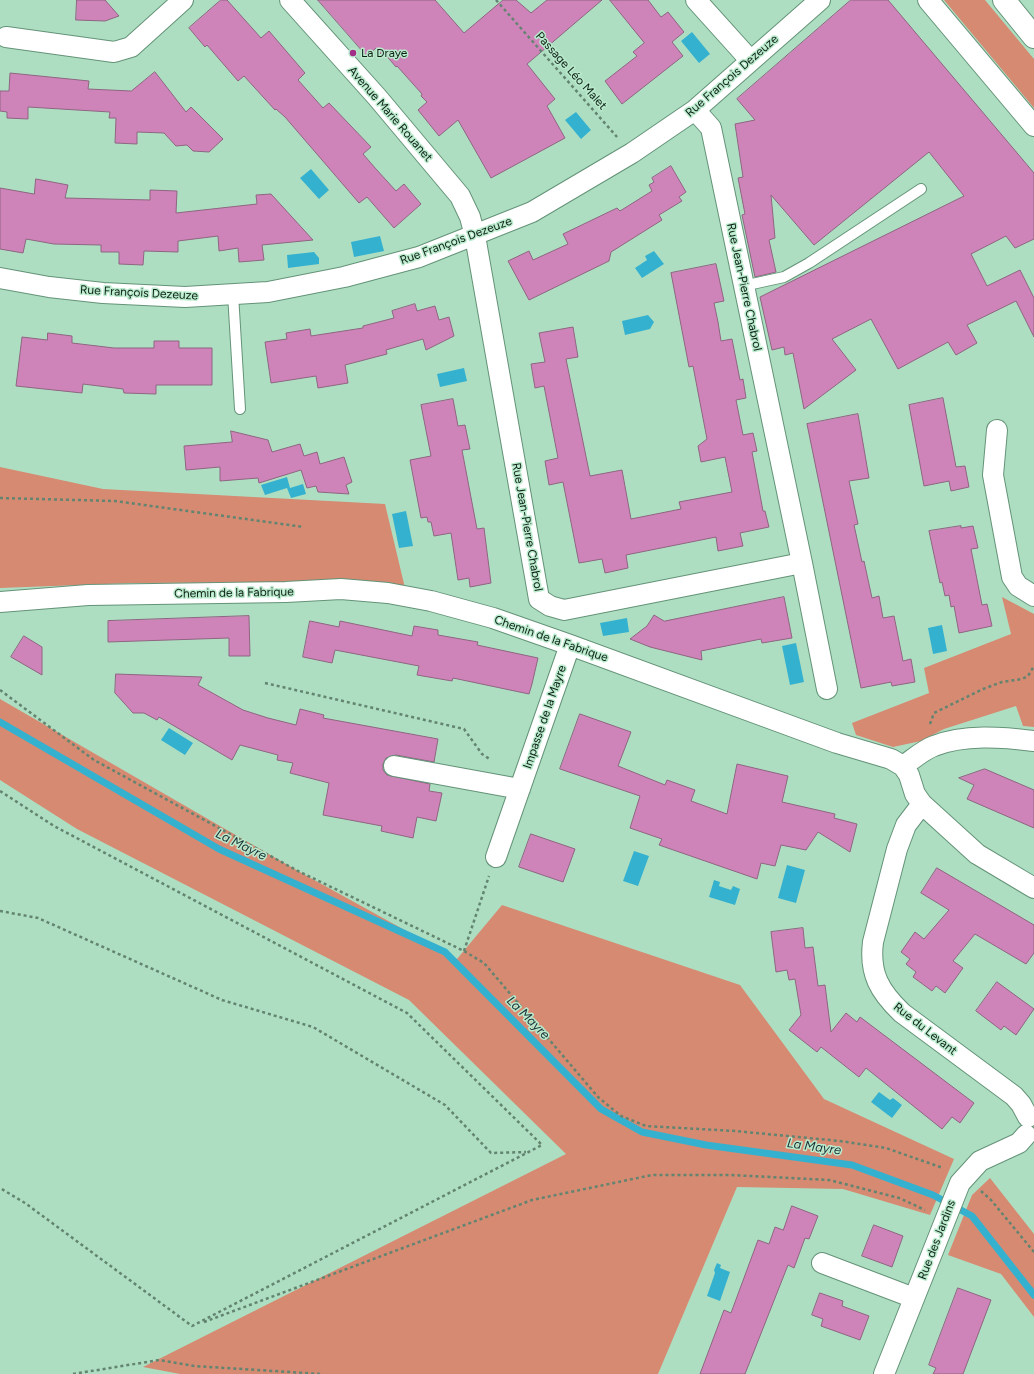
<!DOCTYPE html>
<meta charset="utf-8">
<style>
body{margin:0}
canvas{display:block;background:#addec1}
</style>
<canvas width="1034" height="1374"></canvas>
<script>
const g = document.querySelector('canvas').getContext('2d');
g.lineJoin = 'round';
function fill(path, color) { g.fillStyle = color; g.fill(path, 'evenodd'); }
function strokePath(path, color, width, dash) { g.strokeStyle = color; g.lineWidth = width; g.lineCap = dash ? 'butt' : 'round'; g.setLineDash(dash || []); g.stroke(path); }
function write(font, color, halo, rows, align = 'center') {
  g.font = font + ' Figtree,sans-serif'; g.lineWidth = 3; g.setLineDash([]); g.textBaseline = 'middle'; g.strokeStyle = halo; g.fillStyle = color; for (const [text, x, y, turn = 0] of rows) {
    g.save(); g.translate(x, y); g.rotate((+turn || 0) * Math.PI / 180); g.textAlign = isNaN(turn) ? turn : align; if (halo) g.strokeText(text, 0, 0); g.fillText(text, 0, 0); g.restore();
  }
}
const green = new Path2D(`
 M944 0H985L1034 59V108Z
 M0 467 103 489 385 504 405 588 375 582 133 583 0 588Z
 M1002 597 1034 614V727L1023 726 1016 706 944 729 921 741 893 747 856 735 852 723 929 693 924 668 1011 634Z
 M0 699 298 871 457 959 502 905 740 985 824 1099 954 1159 930 1215 843 1189 737 1187 658 1374H180L143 1367 566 1154 409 1000 77 829 0 780Z
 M990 1178 1034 1234V1317L1001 1274 948 1255 972 1195Z`);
const water = new Path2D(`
 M692 32 710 54 699 63 681 41Z
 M576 112 591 130 581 139 565 120Z
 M311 169 329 190 319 199 300 178Z
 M380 236 384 251 354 257 351 242Z
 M654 251 664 264 642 278 635 268 647 260 645 256Z
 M314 252 319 258V264L288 268 287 255Z
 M648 315 654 322 650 329 625 335 622 321Z
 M464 368 467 381 440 387 437 374Z
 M287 477 290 488 303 484 306 494 291 498 287 488 265 495 261 485Z
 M406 511 413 546 399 548 392 514Z
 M627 618 629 632 603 636 600 623Z
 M942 625 947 651 933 654 928 628Z
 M796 643 804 682 790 685 782 646Z
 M169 728 193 743 185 755 161 740Z
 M634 851 649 856 638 886 623 881Z
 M787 865 805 870 796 903 778 898Z
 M714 880 720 882 719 886 731 890 733 886 740 889 735 905 709 897Z
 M879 1092 890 1100 893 1098 902 1105 892 1118 871 1102Z
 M717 1263 721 1265 720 1268 730 1272 720 1301 707 1296 715 1273 714 1270Z`);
const stream = new Path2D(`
 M0 722 219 849 445 952 601 1109 642 1132 706 1145 852 1165 933 1195 972 1216 1034 1295`);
const building = new Path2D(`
 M77 0H105L119 16 105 21 76 20Z
 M221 0H227L261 38 269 31 305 73 298 80 323 108 329 103 371 147 363 154 376 169 396 191 404 184 421 204 394 228 367 197 359 203 285 117 276 109 275 110 244 76 238 81 207 45 205 47 189 28Z
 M318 0H435L464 33 503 0H516L531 13 547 0H602L527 64 555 99 547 106 565 138 491 178 458 120 439 136 418 110 427 102 421 96 422 94 397 66 396 67 384 53 382 55 376 48 367 56Z
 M610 0H648L661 17 668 12 684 32 672 42 683 56 622 104 605 81 637 56 633 52 644 43Z
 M851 0H888L1034 173V239L1015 248 1006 236 971 254 987 286 1020 270 1034 298V337L1016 301 967 325 977 343 956 355 948 342 898 369 871 319 832 339 856 370 804 409 793 353 785 355 784 347 772 350 760 297 964 196 929 152 814 245 771 195 775 238 769 240 776 272 755 277 742 215 745 214 738 178 743 177 735 124 755 120 737 99Z
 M155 72 186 112 191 107 223 139 209 152 193 151 187 145 176 146 164 133 137 132V144L115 143 116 118H109L110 112 28 107V119L7 118V112L0 111V91H9L10 73 89 81 88 89 131 91Z
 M671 166 686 192 679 197 682 201 659 215 662 220 611 252 609 261 529 300 508 261 529 251 533 260 568 244 563 234 617 208 620 211 652 191 649 185 654 182 652 178Z
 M36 179 68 185 65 198 150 200V190L177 191 176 213 257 204 256 195 271 194 313 240 262 245 264 260 239 262 238 248 219 251 218 236 178 241V252L144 251 143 265 119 264V252H101V245L54 244 26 239 23 253 0 249V188L34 194Z
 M716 264 724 301 714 303 718 322 721 341 732 339 740 380 743 379 746 398 736 400 743 435 753 433 757 451 752 452 763 511H765L769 527 740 533 743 546 718 551 716 537 626 555 628 568 605 573 602 559 579 563 563 482 549 485 545 461 558 458 544 386 535 388 531 364 545 362 539 333 573 327 578 357 566 359 590 476 622 470 631 519 681 509 679 502 732 492 725 457 701 462 698 446 707 439 693 366 689 367 671 273Z
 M415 304 417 311 435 306 439 320 449 317 454 336 426 350 423 339 386 350 387 354 345 365 348 383 318 388 316 376 271 383 265 342 287 339 286 333 310 329 311 336 363 328V326L394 318 392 311Z
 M48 333 72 336V343L114 348H154V341H179V348H212V385H156V394L124 393 123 389 83 384 82 393 16 386 22 337 47 340Z
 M943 398 956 467 965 466 969 487 951 491 949 481 924 486 909 405Z
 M453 399 458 426 465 425 470 449 462 450 477 529 484 528 491 583 470 587 469 578 458 580 451 533 434 536 431 522H428L427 517 421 518 410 460 431 456 421 405Z
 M858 414 869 478 849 481 858 524 854 525 862 562 864 561 872 598 879 596 883 618 894 616 903 661 911 659 915 682 892 686 891 682 861 688 807 424Z
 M231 431 268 440 272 452 300 444 304 456 317 452 320 464 344 457 352 482 346 485 349 494 318 492 316 486 307 488 301 470 259 483 258 478 220 481V467L186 470 184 446 232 442Z
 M961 526V528L973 526 978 548 971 549 982 605 987 604 992 626 959 633 954 606 951 607 949 595 945 596 942 582 940 583 929 531Z
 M784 597 792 638 762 643 761 639 701 651 702 660 650 647 630 639 647 626 654 615 664 621Z
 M249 616 250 656H229V638L108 642V621Z
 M310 621 339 627 340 621 412 636 414 626 438 630V635L478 642 477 645 538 658 532 684 529 694 453 678 452 681 417 675 419 666 335 650 332 663 303 657Z
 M24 636 42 647V675L11 657Z
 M116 674 202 677 198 685 243 710 268 718 296 725 300 709 324 715 323 718 438 739 434 762 396 755 386 758 383 764V770L387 775 430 784 429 791 442 793 436 821 417 817 413 838 381 831 382 826 323 815 329 783 290 773 293 763 277 760 278 755 240 745 232 760 159 717 157 720 144 713H133L115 693Z
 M580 714 631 732 618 766 665 785 667 780 695 790 691 801 727 814 737 764 788 776 782 802 835 814 834 818 857 824 850 852 818 832 806 850 781 845 775 866 761 863 757 879 659 845 662 839 630 828 640 796 560 769Z
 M985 769 1034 790V828L967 799 974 785 959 778Z
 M531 834 575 849 563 882 519 867Z
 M937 868 1034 925V953L1026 964 975 934 953 961 963 968 945 993 936 986 932 991 913 977 916 972 906 964 910 959 901 952 915 932 924 939 949 910 921 893Z
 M803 928 805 948 813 947 818 986 825 985 831 1032 846 1013 857 1022 860 1017 974 1103 960 1123 952 1117 942 1129 866 1068 859 1077 821 1047 817 1052 789 1030 801 1015 795 979 789 980 787 970 776 972 771 932Z
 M997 982 1034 1009 1016 1035 1004 1026 1001 1030 976 1011Z
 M792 1206 818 1216 809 1239 805 1238 794 1268 788 1265 745 1374H700L724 1310 731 1313 758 1240 769 1244 775 1227 783 1230Z
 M874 1225 903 1236 892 1267 862 1256Z
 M958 1288 991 1300 963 1374H933L936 1368 929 1365Z
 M820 1293 843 1301 842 1306 869 1316 860 1340 821 1326 823 1319 812 1315Z`);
const path = new Path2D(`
 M496 0 617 137
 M0 498 115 501 304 527
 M265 683 464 729 482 754 491 760
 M0 690 94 760 298 871 464 951 484 963 598 1097 621 1116 646 1126 735 1131 840 1141 886 1148 943 1168
 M930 724 934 713 983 689 1002 682 1022 679 1028 676 1034 666
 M0 791 54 826 407 1013 542 1145 192 1326 25 1203 0 1188
 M0 911 38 918 222 1000 313 1027 445 1105 491 1153 526 1152
 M464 951 489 876
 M981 1191 991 1200 1034 1252
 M204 1322 532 1200 652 1175H731L829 1180 899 1198 925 1210
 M73 1374 159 1360 194 1366 321 1374`);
const lane = new Path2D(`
 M743 286 784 277 809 263 921 189
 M233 294 240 409`);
const street = new Path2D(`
 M290 0 377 97 460 196 470 217 475 236 539 599 550 606 564 610 802 563
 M696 0 750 60
 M928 0 1034 126
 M6 37 114 52 131 47 183 0
 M695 110 711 128 802 563 827 689
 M0 278 49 287 103 293 185 297 268 292 344 277 419 257 532 212 632 153 695 110 820 0
 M997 430 993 475 1012 577 1018 586 1034 596
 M0 602 88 595 286 592 341 589 388 593 431 601 493 618 570 645 837 743 891 759 903 766 909 775 915 794 922 804 977 854 1034 888
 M394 766 520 789
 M903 766C912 760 923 750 934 746 964 734 1002 737 1034 741
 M922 804 906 825 897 849 873 942C869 974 880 992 902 1013L1014 1096 1021 1104 1028 1117
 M496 857 570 645
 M822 1263 914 1298
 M884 1374 960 1183 980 1161 1019 1143 1026 1135`);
const secondary = new Path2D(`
 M1004 0 1034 37`);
const markers = [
 [353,53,4,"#a32e88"]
];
const poiNames = [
 ["La Draye",361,53]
];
const streetNames = [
 ["Passage Léo Malet",571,71,48],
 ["Rue François Dezeuze",732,76,-41],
 ["Avenue Marie Rouanet",390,114,49],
 ["Rue François Dezeuze",456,241,-20],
 ["Rue Jean-Pierre Chabrol",744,287,78],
 ["Rue François Dezeuze",139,293,3],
 ["Rue Jean-Pierre Chabrol",527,527,80],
 ["Chemin de la Fabrique",234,593,-1],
 ["Chemin de la Fabrique",551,639,19],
 ["Impasse de la Mayre",545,717,-71],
 ["Rue du Levant",925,1029,38],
 ["Rue des Jardins",937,1240,-69]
];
const waterNames = [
 ["La Mayre",241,845,26],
 ["La Mayre",528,1018,45],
 ["La Mayre",814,1147,8]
];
fill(green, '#d68a72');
fill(water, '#35b1d0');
strokePath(stream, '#35b1d0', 7);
fill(building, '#cf84b9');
strokePath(building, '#8e6581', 1);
strokePath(lane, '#649378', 12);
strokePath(street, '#649378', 22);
strokePath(secondary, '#649378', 24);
strokePath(path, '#628470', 2.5, [3, 3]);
strokePath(lane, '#fff', 10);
strokePath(street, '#fff', 20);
strokePath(secondary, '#fff', 22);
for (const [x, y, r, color] of markers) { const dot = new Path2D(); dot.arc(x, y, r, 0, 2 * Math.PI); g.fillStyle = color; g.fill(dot); strokePath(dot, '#baebcd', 1.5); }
write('12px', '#0d2016', '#baebcd', poiNames, 'left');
write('12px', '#0d2016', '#baebcd', streetNames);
write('italic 13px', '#1b3036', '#baebcd', waterNames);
</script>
